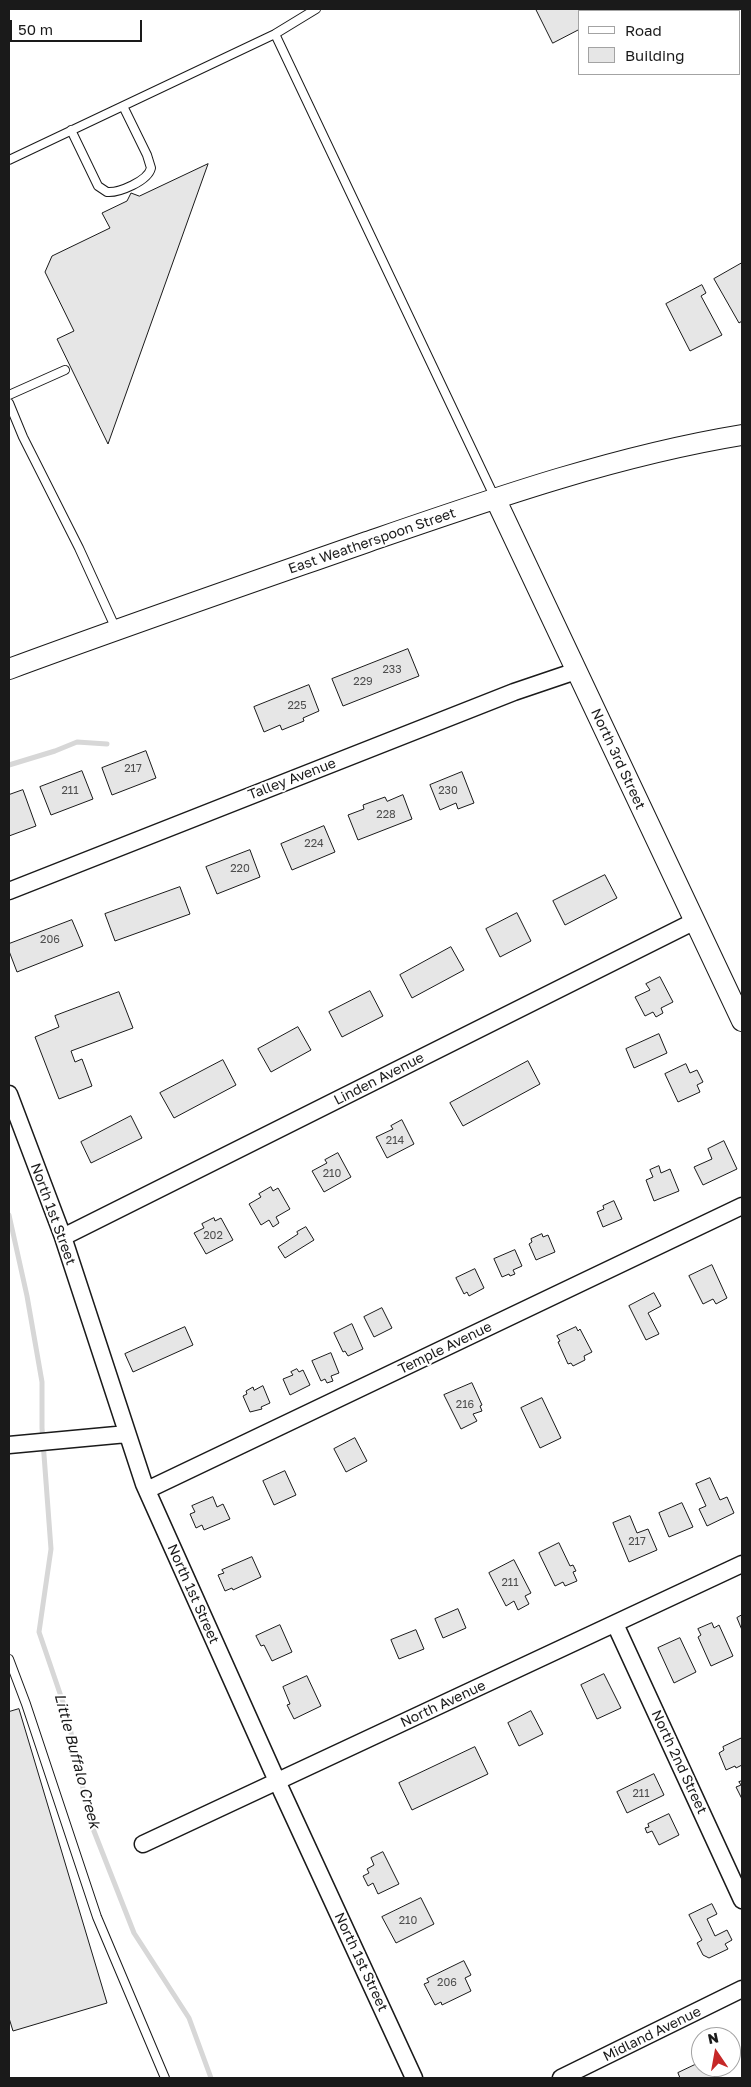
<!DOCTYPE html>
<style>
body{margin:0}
#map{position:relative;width:751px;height:2087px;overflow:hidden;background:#fff;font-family:"Golos Text",sans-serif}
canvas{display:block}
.frame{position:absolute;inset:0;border:10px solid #1a1a1a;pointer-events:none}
.legend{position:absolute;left:578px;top:10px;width:162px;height:65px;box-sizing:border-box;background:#fff;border:1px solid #a3a3a3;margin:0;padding:6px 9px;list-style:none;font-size:15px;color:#1a1a1a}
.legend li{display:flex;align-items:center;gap:10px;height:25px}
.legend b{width:25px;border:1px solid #a3a3a3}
.north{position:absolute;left:691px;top:2027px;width:50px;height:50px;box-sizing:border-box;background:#fff;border:1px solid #a3a3a3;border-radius:50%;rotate:348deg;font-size:14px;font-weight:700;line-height:20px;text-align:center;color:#1a1a1a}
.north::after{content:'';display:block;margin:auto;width:18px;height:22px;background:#c62828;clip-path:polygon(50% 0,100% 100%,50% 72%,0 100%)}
.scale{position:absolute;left:10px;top:20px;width:132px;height:22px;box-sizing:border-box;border:2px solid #1a1a1a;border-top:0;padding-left:6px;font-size:15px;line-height:18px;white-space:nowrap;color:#1a1a1a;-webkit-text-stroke:4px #fff;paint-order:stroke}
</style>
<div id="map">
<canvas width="751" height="2087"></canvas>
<div class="frame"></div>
<ul class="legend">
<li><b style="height:6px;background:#fff"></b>Road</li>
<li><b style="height:14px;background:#e6e6e6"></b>Building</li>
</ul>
<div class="north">N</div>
<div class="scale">50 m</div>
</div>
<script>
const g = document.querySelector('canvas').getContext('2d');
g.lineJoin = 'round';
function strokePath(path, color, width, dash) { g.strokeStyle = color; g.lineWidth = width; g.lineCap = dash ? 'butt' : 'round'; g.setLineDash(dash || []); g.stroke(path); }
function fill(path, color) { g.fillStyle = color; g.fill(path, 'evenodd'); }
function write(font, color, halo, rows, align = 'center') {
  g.font = font + ' "Golos Text",sans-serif'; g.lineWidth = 4; g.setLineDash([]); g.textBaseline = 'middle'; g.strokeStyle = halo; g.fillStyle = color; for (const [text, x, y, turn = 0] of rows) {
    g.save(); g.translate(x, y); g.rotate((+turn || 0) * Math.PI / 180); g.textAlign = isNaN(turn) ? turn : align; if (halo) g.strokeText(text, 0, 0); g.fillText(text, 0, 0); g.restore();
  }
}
const stream = new Path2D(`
 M9 765 55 751 77 742 107 744
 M9 1215 27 1296 42 1382V1428L51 1549 39 1632 67 1714 90 1821 134 1933 189 2018 211 2078`);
const building = new Path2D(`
 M536 9H621L616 11H580V29L553 43Z
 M208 164 108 444 57 339 74 331 45 272 52 256 110 228 102 213 127 201 131 193 139 196Z
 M742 263V321L739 323 714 279Z
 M702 285 706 293 701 296 722 335 690 351 666 304Z
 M408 649 419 676 343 706 332 679Z
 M309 685 319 711 303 718 304 721 282 730 280 725 264 732 254 707Z
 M146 751 156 778 112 795 102 768Z
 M82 771 93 799 51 815 40 787Z
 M462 772 474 803 458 809 456 803 440 810 430 785Z
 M23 790 36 826 9 836V795Z
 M403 795 412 819 358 840 348 815 364 809 363 805 385 797 387 801Z
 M324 826 335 852 292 870 281 844Z
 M250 850 260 877 217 894 206 867Z
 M605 875 617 898 565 925 553 901Z
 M180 887 190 914 115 941 105 914Z
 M517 913 531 941 500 957 486 929Z
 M72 920 83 946 17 972 9 951V944Z
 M451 947 464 970 412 998 400 975Z
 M660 977 673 1002 661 1008 663 1013 656 1017 653 1012 645 1016 635 997 650 990 646 984Z
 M370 991 383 1016 342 1037 329 1012Z
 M119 992 133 1028 71 1051 75 1062 82 1059 92 1086 59 1099 35 1037 59 1027 55 1016Z
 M298 1027 311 1050 271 1072 258 1049Z
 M659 1034 667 1053 634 1068 626 1049Z
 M223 1060 236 1085 174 1118 160 1093Z
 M528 1061 540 1084 463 1126 450 1103Z
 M686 1064 690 1073 697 1070 703 1082 697 1085 700 1092 678 1102 665 1074Z
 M131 1116 142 1138 91 1163 81 1142Z
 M402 1120 414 1144 387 1158 376 1137 393 1129 391 1126Z
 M724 1141 737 1169 703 1185 694 1167 712 1159 708 1149Z
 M338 1153 351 1177 324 1192 312 1171 327 1163 325 1160Z
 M659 1166 661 1173 670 1169 679 1191 654 1201 646 1180 653 1177 650 1170Z
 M271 1187 273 1191 278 1188 290 1209 276 1217 279 1223 273 1227 269 1220 261 1225 249 1204 261 1197 259 1194Z
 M614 1201 622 1219 603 1227 597 1212 604 1209 603 1206Z
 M214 1218 215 1221 221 1218 233 1240 206 1254 194 1233 204 1228 202 1224Z
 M306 1227 314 1240 285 1258 278 1247 298 1234 297 1232Z
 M542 1234 543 1237 548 1235 555 1252 536 1260 529 1244 532 1242 531 1239Z
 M515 1250 522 1266 513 1270 515 1274 510 1276 509 1274 502 1277 494 1259Z
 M712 1265 727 1298 716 1304 713 1299 703 1304 689 1276Z
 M475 1269 484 1288 469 1296 467 1292 464 1294 456 1278Z
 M654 1293 661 1306 648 1313 659 1334 646 1340 629 1306Z
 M382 1308 392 1328 374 1337 364 1317Z
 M352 1324 363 1349 348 1356 345 1351 343 1352 334 1333Z
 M185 1327 193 1345 133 1372 125 1354Z
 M576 1327 578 1331 580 1329 592 1352 584 1356 585 1360 573 1366 571 1363 568 1364 558 1342 560 1341 557 1336Z
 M331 1353 339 1373 331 1376 333 1381 327 1383 325 1379 321 1381 312 1361Z
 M297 1369 299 1372 303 1370 310 1385 290 1395 283 1379 293 1375 291 1372Z
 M472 1383 482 1405 480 1406 482 1411 473 1414 477 1421 461 1429 444 1395Z
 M263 1386 270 1403 261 1407 262 1409 250 1412 243 1396 247 1394 246 1391 253 1387 254 1390Z
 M542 1398 561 1438 540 1448 521 1408Z
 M355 1438 367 1461 346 1472 334 1449Z
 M285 1471 296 1495 274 1505 263 1481Z
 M710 1478 720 1500 727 1497 734 1513 707 1526 699 1509 706 1506 696 1484Z
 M213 1497 217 1507 223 1504 230 1519 204 1530 202 1525 196 1528 190 1514 195 1512 192 1506Z
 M682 1503 693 1527 669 1537 659 1513Z
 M630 1516 637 1533 648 1529 657 1550 629 1562 613 1523Z
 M559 1543 570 1566 573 1565 576 1571 573 1572 577 1581 565 1586 563 1582 555 1586 539 1553Z
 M252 1557 261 1577 233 1590 232 1588 225 1591 218 1575 224 1573 222 1570Z
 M514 1560 531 1593 525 1596 529 1604 518 1610 514 1601 506 1606 489 1573Z
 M458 1609 466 1628 443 1638 435 1619Z
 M742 1615V1630L737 1618Z
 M712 1623 714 1628 719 1625 733 1656 711 1666 698 1637 701 1635 698 1629Z
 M280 1625 292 1652 272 1661 264 1645 261 1646 256 1636Z
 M416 1630 424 1649 399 1659 391 1640Z
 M680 1638 696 1672 674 1683 658 1648Z
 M604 1674 621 1708 597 1719 581 1685Z
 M307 1676 321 1706 294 1719 287 1705 290 1704 283 1687Z
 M19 1709 107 2003 13 2031 9 2018V1712Z
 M531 1711 543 1734 519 1746 508 1723Z
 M742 1738V1765L736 1768 735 1766 726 1770 719 1753 724 1750 723 1747Z
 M475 1747 488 1774 412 1810 399 1783Z
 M654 1774 664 1795 627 1813 617 1792Z
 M742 1781V1799L736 1787 741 1785 739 1782Z
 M669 1814 679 1835 659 1845 652 1831 647 1833 645 1828 649 1827 648 1824Z
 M383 1852 399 1884 378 1894 373 1883 368 1886 363 1876 369 1873 367 1869 374 1865 371 1858Z
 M421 1898 434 1924 396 1943 382 1917Z
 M712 1904 717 1914 707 1919 715 1936 727 1930 732 1940 725 1944 728 1949 709 1958 703 1955 697 1943 702 1940 689 1915Z
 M464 1961 471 1975 465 1978 471 1991 442 2005 441 2002 435 2005 424 1984 429 1982 427 1979Z
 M701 2062V2067H710L715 2077 711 2078H680L678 2073Z`);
const service = new Path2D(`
 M275 34 495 498
 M71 130 98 186 107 192C119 193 148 181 151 168L147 155 123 106
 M9 160 275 34 316 9
 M9 395 65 370
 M9 403 23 437 79 548 116 629
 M9 1659 26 1704 97 1917 165 2078`);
const minor = new Path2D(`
 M9 891 514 692 576 671
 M9 1094 63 1237 144 1484 277 1781 414 2078
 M63 1237 695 921
 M9 1445 127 1434
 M147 1490 742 1206
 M615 1624 742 1900
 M143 1844 742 1564
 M561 2078 742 1989`);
const tertiary = new Path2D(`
 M495 498 742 1021
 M9 669C128 625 247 584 367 542 489 500 614 456 742 435`);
const numberNames = [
 ["233",392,670],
 ["229",363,682],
 ["225",297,706],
 ["217",133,769],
 ["211",70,791],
 ["230",448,791],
 ["228",386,815],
 ["224",314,844],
 ["220",240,869],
 ["206",50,940],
 ["214",395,1141],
 ["210",332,1174],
 ["202",213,1236],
 ["216",465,1405],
 ["217",637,1542],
 ["211",510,1583],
 ["211",641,1794],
 ["210",408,1921],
 ["206",447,1983]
];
const streetNames = [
 ["East Weatherspoon Street",372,541,-19],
 ["North 3rd Street",618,759,65],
 ["Talley Avenue",292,779,-21],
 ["Linden Avenue",379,1079,-27],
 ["North 1st Street",53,1214,70],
 ["Temple Avenue",445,1348,-26],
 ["North 1st Street",193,1594,66],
 ["North Avenue",443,1704,-25],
 ["North 2nd Street",679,1762,65],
 ["North 1st Street",361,1962,65],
 ["Midland Avenue",652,2034,-26]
];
const waterNames = [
 ["Little Buffalo Creek",77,1761,75]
];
strokePath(stream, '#d7d7d7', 5);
fill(building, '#e6e6e6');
strokePath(building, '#1a1a1a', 1);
strokePath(service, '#1a1a1a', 10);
strokePath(minor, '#1a1a1a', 19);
strokePath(tertiary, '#1a1a1a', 22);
strokePath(service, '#fff', 8);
strokePath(minor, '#fff', 16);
strokePath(tertiary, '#fff', 20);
write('11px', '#4d4d4d', null, numberNames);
write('14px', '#1a1a1a', '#fff', streetNames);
write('italic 15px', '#1a1a1a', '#fff', waterNames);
</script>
